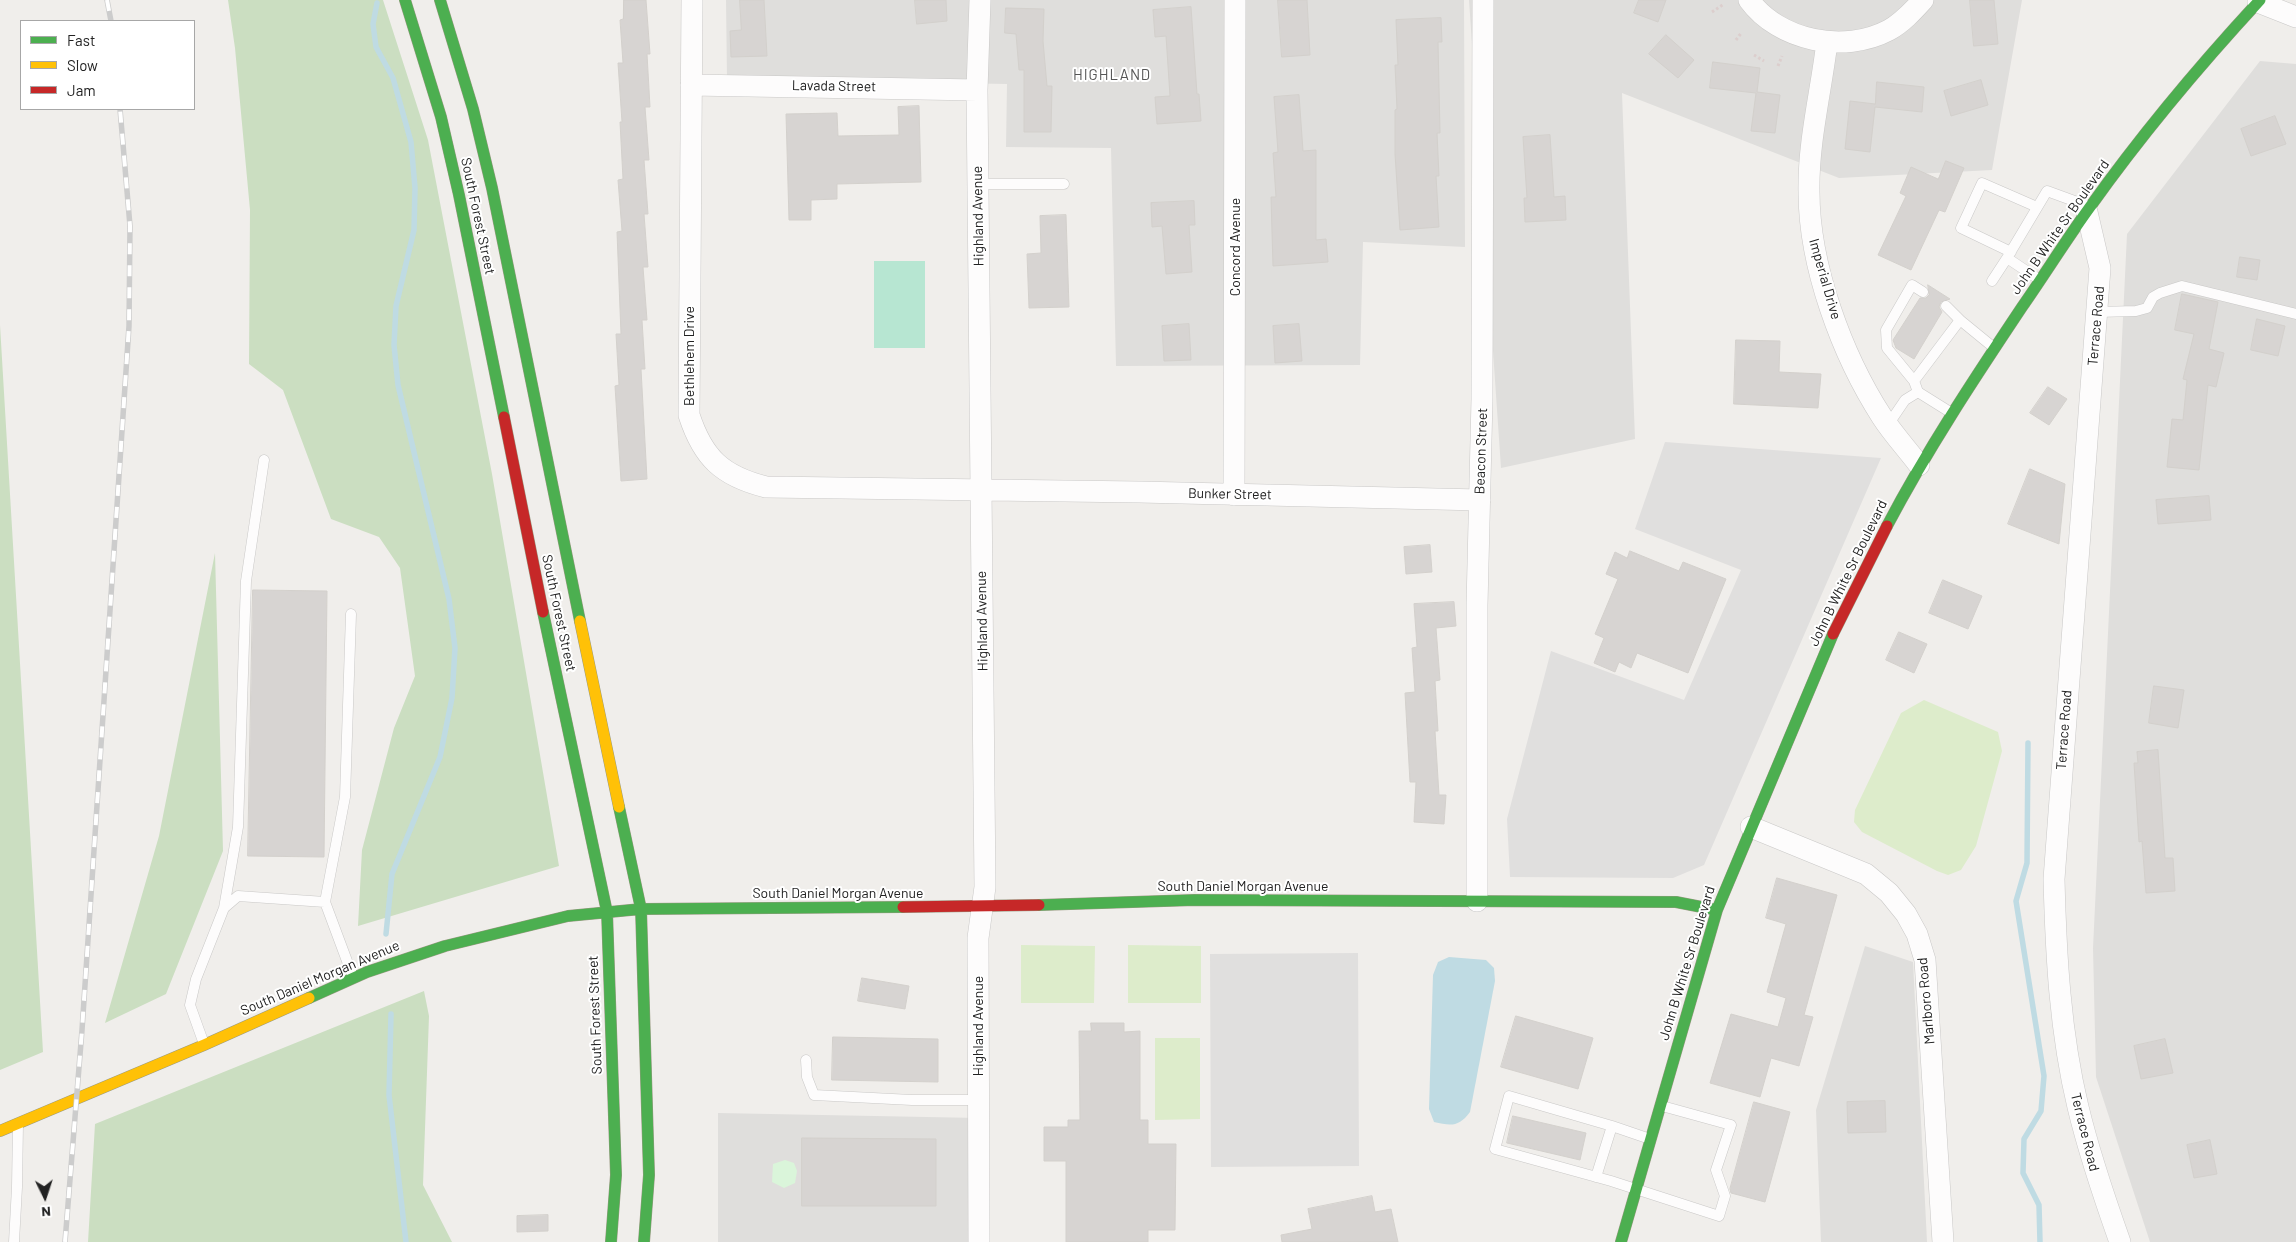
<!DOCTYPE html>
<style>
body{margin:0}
#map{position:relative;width:2296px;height:1242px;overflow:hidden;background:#f0eeeb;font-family:Barlow,sans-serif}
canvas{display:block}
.legend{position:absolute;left:20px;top:20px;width:175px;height:90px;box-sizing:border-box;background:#fff;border:1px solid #a7a7a7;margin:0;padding:6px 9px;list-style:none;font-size:15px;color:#222}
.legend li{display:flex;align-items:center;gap:10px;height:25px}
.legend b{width:25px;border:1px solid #a7a7a7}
.north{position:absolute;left:20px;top:1172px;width:50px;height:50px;-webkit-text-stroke:4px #fff;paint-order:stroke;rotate:176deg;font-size:14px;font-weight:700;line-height:20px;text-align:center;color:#222}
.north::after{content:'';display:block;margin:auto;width:18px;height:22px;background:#222;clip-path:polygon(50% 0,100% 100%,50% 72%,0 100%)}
</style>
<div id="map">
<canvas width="2296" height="1242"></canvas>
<ul class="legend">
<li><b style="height:6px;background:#4caf50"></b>Fast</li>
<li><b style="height:6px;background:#ffc107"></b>Slow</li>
<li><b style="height:6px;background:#c62828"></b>Jam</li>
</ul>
<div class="north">N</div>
</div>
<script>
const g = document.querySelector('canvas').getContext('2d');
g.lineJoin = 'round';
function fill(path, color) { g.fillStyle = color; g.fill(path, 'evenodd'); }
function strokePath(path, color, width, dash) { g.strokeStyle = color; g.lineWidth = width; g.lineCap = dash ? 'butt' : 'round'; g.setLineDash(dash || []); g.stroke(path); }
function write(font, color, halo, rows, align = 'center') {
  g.font = font + ' Barlow,sans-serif'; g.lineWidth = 4; g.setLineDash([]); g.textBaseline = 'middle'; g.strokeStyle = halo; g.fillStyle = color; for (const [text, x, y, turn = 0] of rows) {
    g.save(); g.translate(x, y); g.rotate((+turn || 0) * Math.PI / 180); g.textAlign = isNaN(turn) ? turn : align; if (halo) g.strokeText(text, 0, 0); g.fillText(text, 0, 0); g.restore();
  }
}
const residential = new Path2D(`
 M726 0H1464L1465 247 1363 242 1360 365 1116 366 1111 148 1006 147 1007 84 727 79Z
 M1469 0H2022L1992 170 1839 178 1622 93 1635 439 1501 468Z
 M2260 61 2296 64V1242H2150L2096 1077 2093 948 2127 234Z
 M1865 946 1913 962 1927 1242H1821L1816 1110Z
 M718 1113 979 1118V1242H718Z`);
const grass = new Path2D(`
 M1924 700 1998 732 2002 751 1976 846 1961 870 1948 875 1937 871 1862 832 1854 822 1855 810 1901 713Z
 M1021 945 1095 946 1094 1003H1021Z
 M1128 945 1201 946V1003H1128Z
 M1155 1038H1200V1119L1155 1120Z`);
const forest = new Path2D(`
 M228 0H383L428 140 492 474 559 866 358 926 362 850 394 728 415 676 400 568 379 537 331 519 283 390 249 364 250 210 235 48Z
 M0 325 43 1052 0 1070Z
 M215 553 223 851 166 994 105 1023 159 836Z
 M424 991 429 1016 423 1185 452 1242H88L95 1124Z`);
const park = new Path2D(`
 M785 1160 794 1163 797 1171 795 1183 784 1188 772 1182 773 1164Z`);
const pitch = new Path2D(`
 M874 261H925V348H874Z`);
const parking = new Path2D(`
 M1665 442 1881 458 1704 865 1673 878 1510 877 1507 819 1551 651 1684 700 1741 570 1635 529Z
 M1358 953 1359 1166 1211 1167 1210 954Z`);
const water = new Path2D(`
 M1449 957 1486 960 1494 968 1495 981 1470 1112C1459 1127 1451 1126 1434 1122L1429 1109 1433 975 1438 962Z`);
const stream = new Path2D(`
 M377 3 373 24 376 47 393 78 411 142 415 188 414 230 396 306 394 345 398 385 449 599 455 648 452 698 440 757 392 874 386 934
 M2028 743 2027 863 2016 901 2044 1076 2041 1111 2024 1139 2023 1173 2039 1205 2040 1242
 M391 1014 389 1095 406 1242`);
const building = new Path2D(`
 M624 0H646L650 54H647L650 107H645L649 160H644L648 214H644L648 267H643L647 320H642L645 369H641L647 479 621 481 615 386 619 385 616 334H621L617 232 622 231 618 180 623 179 620 122H622L618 63H623L620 20 623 19Z
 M740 0H764L767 56 731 57 730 31 741 30Z
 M915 0H946L947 21 917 24Z
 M1278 0H1307L1310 55 1282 57Z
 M1639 0H1666L1658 22 1634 13Z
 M1970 0H1994L1998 44 1974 46Z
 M1191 7 1197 94H1199L1201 121 1157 124 1155 97 1170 96 1166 36 1155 37 1153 10Z
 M1006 8 1044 9 1043 41 1047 86H1052L1051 132H1024V70H1019L1016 34 1005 33Z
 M1441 18 1442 42H1438L1440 133H1437L1439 176H1436L1439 227 1400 230 1395 154V110L1397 109 1395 65H1398L1396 20Z
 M1666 35 1694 60 1678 78 1649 54Z
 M1713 62 1760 68 1757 92 1780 95 1775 133 1751 131 1756 93 1710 88Z
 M1981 80 1988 105 1951 116 1944 91Z
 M1877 82 1924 87 1922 112 1875 107 1870 152 1845 149 1850 101 1875 104Z
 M1299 95 1303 151 1316 150V240L1326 239 1328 262 1273 266 1271 197H1276L1273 153 1278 152 1274 97Z
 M919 106 921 182 837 184V199L811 200V220H789L786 114 837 113 838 136 899 135 898 107Z
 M2275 116 2286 144 2251 156 2241 129Z
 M1550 135 1554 197 1565 196 1566 220 1525 222 1524 198H1527L1523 137Z
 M1946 161 1964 168 1945 212 1939 210 1911 270 1878 255 1906 196 1900 193 1911 167 1938 179Z
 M1194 201 1195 225H1189L1192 272 1166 274 1162 226 1152 227 1151 203Z
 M1066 215 1069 307 1029 308 1027 254 1041 253 1040 216Z
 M2240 257 2260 260 2257 280 2237 277Z
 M1928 285 1950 299 1941 302 1939 307 1942 312 1914 359 1896 348 1893 340 1920 298H1926L1929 295Z
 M2182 294 2218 302 2209 349 2224 353 2216 387 2208 385 2199 470 2167 467 2172 419 2183 420 2187 380 2183 379 2194 334 2175 330Z
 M2257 319 2285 326 2278 356 2251 350Z
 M1189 324 1191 360 1164 361 1162 326Z
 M1299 324 1302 361 1275 363 1273 326Z
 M1736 340 1780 341 1779 372 1821 374 1818 408 1734 404Z
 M2048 387 2067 399 2049 425 2030 413Z
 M2030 469 2065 484 2059 544 2008 524Z
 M2209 496 2211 520 2158 524 2156 500Z
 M1430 545 1432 572 1406 574 1404 547Z
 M1630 551 1679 571 1683 562 1726 579 1688 673 1637 653 1631 668 1619 662 1615 672 1594 663 1604 638 1595 634 1618 579 1606 574 1615 552 1627 558Z
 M1943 580 1982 596 1968 629 1929 613Z
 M253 590 327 591 324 857 248 856Z
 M1454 602 1456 626 1436 628 1440 680 1435 681 1438 731H1435L1439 795H1446L1444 824 1414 822 1416 782H1410L1405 693 1415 692 1412 648 1417 647 1414 604Z
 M1899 632 1927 644 1914 673 1886 660Z
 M2154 686 2184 690 2178 728 2149 723Z
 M2158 750 2165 858H2173L2175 891 2146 893 2142 841 2139 842 2134 763H2138L2137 752Z
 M1777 878 1837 895 1804 1015 1813 1017 1799 1066 1771 1058 1760 1097 1710 1083 1731 1014 1778 1027 1786 998 1767 992 1786 924 1766 918Z
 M862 978 909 986 905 1009 858 1001Z
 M1516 1016 1593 1038 1578 1089 1501 1067Z
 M1091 1023H1124V1032L1140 1031V1120H1148V1144H1176L1175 1230H1148V1242H1066V1161H1044V1127H1068V1120H1080L1079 1031H1091Z
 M833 1037 938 1039V1082L832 1080Z
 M2165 1039 2173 1073 2141 1079 2134 1046Z
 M1885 1101 1886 1132 1848 1133 1847 1102Z
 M1754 1102 1790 1112 1765 1202 1731 1193 1730 1189Z
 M1513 1116 1586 1133 1580 1160 1507 1143Z
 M802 1138 936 1139V1206H802Z
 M2210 1140 2217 1174 2194 1178 2187 1145Z
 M1372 1196 1375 1212 1391 1209 1398 1242H1282L1281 1235 1312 1229 1308 1209Z
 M548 1215V1231L517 1232V1216Z`);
const path = new Path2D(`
 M1712 12 1724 4
 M1736 40 1742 32
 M1754 55 1764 61
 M1778 66 1782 56`);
const lane = new Path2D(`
 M978 184H1064
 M2011 252 1961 228 1982 183 2037 207
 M2007 258 2047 191 2088 206
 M1992 281 2007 258 2040 280
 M1946 306 1960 320
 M2097 312 2136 311 2147 308 2153 297 2160 293 2182 286 2296 314
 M1914 381 1887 348 1886 330 1912 285 1923 292
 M1918 392 1950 412
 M1888 425 1905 400 1918 392 1914 381 1960 320 1993 347
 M325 902 345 797 351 614
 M224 908 238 827 246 581 264 460
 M204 1044 190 1005 196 979 224 908 238 896 325 902 353 977
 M806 1060 807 1077 814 1095 912 1100H979
 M1650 1139 1612 1126 1509 1096 1495 1149 1611 1181 1719 1216 1725 1196 1716 1170 1731 1125 1662 1106
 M1596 1177 1612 1126
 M14 1242 17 1187 18 1124`);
const street = new Path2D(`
 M692 0 689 415C703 458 722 476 766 487L1139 492 1480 500
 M1749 0C1779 41 1844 54 1889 30 1902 23 1913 11 1923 0
 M2258 2 2296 17
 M1827 42C1821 92 1808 142 1809 192 1809 266 1842 355 1882 417 1893 434 1907 449 1919 465
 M691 85 977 90
 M2087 212 2100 268 2054 879C2056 956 2060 1032 2078 1107 2089 1153 2104 1197 2120 1242
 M1234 495 1235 0
 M1751 827 1866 874 1889 893 1906 914 1917 934 1925 960 1943 1242
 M1477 901V605L1482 399 1483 0
 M979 1242 978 938 985 887 977 90 980 0`);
const fast = new Path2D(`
 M405 0 441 117 459 195 504 417
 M440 0 473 109 492 188 580 621
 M1887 526C1927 450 1974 379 2022 307 2045 274 2066 240 2090 207 2142 134 2199 66 2260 0
 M543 612 607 912 616 1175 611 1242
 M619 807 641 909 649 1175 644 1242
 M1039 905 1195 900 1676 902 1717 910
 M309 998 367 972 445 946 568 916 641 909 903 907
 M1621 1242 1717 910 1833 634`);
const slow = new Path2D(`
 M580 621 619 807
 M0 1131 204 1045 309 998`);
const jam = new Path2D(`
 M504 417 543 612
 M1833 634 1887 526
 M903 907 1039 905`);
const rail = new Path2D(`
 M107 0 111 21
 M65 1242 82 1030 129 326 130 226 120 109`);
const streetNames = [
 ["Lavada Street",834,86,1],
 ["South Forest Street",478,216,78],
 ["Highland Avenue",978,216,-91],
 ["John B White Sr Boulevard",2060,227,-55],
 ["Concord Avenue",1235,247,-90],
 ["Imperial Drive",1825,279,74],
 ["Terrace Road",2096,326,-85],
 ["Bethlehem Drive",689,356,-90],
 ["Beacon Street",1481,451,-88],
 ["Bunker Street",1230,494,1],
 ["John B White Sr Boulevard",1848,573,-64],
 ["South Forest Street",559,613,78],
 ["Highland Avenue",982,621,-91],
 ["Terrace Road",2064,730,-86],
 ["South Daniel Morgan Avenue",1243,886],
 ["South Daniel Morgan Avenue",838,893],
 ["John B White Sr Boulevard",1687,963,-73],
 ["South Daniel Morgan Avenue",320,978,-23],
 ["Marlboro Road",1926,1001,-95],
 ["South Forest Street",595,1015,-92],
 ["Highland Avenue",978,1026,-90],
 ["Terrace Road",2085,1132,76]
];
const neighbourhoodNames = [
 ["HIGHLAND",1112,75]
];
fill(residential, '#dfdedc');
fill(grass, '#ddeccb');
fill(forest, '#cbdec1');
fill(park, '#daf5da');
fill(pitch, '#b7e6d2');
fill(parking, '#e0dfde');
fill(water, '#bfdbe3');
strokePath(stream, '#bfdbe3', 5.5);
fill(building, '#d7d4d2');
strokePath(building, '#d3d0cc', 1);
strokePath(lane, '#c9c8c7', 11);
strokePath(street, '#c9c8c7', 22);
strokePath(fast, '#999a82', 12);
strokePath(slow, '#999a82', 12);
strokePath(jam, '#999a82', 12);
strokePath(path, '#dccecd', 3, [2.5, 2.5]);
strokePath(lane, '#fdfcfc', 10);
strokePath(street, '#fdfcfc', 21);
strokePath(fast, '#4caf50', 11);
strokePath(slow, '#ffc107', 11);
strokePath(jam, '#c62828', 11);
strokePath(rail, '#ccc', 5.5);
strokePath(rail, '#fff', 4, [11]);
write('14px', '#222', '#fff', streetNames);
g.letterSpacing = '1px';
write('15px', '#555', '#fff', neighbourhoodNames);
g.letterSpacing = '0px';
</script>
